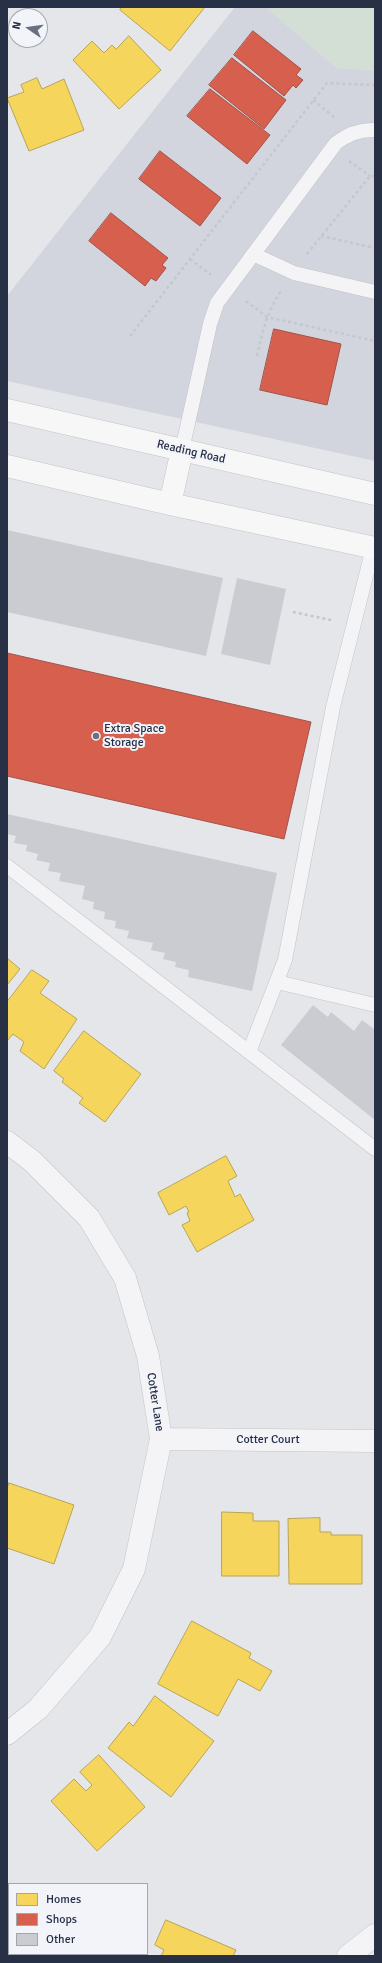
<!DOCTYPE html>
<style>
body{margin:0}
#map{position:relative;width:382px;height:1963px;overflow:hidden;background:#e4e6ea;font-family:Signika,sans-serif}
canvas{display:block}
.frame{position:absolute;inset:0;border:8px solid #283046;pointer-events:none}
.legend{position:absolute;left:8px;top:1883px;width:140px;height:72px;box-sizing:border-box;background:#f2f4f9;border:1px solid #a1a6b1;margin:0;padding:5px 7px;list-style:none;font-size:12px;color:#283046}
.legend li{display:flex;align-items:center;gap:8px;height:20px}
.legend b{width:20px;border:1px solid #a1a6b1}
.north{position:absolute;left:8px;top:8px;width:40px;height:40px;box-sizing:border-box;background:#f2f4f9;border:1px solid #a1a6b1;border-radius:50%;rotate:283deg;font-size:11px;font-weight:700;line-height:16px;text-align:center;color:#283046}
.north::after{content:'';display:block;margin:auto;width:14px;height:18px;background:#6a707f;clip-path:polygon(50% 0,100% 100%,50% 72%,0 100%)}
</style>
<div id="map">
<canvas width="382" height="1963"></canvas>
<div class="frame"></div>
<ul class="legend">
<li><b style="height:11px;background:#f6d55c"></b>Homes</li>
<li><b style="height:11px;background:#d6604d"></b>Shops</li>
<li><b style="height:11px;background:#caccd1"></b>Other</li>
</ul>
<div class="north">N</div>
</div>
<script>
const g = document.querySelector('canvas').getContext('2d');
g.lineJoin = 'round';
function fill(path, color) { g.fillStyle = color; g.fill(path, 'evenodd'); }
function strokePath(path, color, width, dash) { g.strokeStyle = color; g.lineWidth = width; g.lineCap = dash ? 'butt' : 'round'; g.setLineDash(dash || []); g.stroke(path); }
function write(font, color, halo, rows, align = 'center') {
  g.font = font + ' Signika,sans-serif'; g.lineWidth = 4; g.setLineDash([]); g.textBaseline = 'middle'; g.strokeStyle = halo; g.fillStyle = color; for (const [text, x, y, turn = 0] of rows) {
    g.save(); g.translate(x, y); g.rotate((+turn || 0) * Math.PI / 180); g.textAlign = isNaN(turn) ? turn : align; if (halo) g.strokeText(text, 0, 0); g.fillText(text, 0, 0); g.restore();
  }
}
const built = new Path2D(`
 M235 7H266L337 68 375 70V461L7 381V296Z`);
const green = new Path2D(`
 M266 7H375V70L337 68Z`);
const homes = new Path2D(`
 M122 7H205L170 51 120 10Z
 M129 36 161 70 119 109 73 60 92 41 104 53 112 45 116 49Z
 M37 78 42 89 64 79 84 130 29 151 7 98 24 92 21 85Z
 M7 958 20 969 7 985Z
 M32 970 49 981 40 993 77 1019 44 1069 20 1051 24 1042 13 1034 7 1041V1002Z
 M84 1031 141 1074 105 1122 79 1103 83 1098 62 1082 64 1079 54 1071Z
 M226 1156 237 1176 228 1181 235 1197 240 1194 254 1220 197 1252 182 1225 190 1221 187 1213 189 1212 186 1206 169 1215 158 1193Z
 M9 1483 74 1505 54 1564 7 1548V1490Z
 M222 1512 253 1513V1521H279V1576H222Z
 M320 1518V1532H331V1535H362V1584H289L288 1519Z
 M192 1621 251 1653 249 1658 272 1671 260 1691 238 1679 218 1716 158 1684Z
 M155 1696 214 1741 171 1797 108 1748 129 1722 133 1726Z
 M99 1755 145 1807 97 1851 51 1801 74 1779 86 1791 92 1785 80 1772Z
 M166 1920 236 1950 233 1956H161L164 1950 155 1945Z`);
const shops = new Path2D(`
 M253 31 301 69 296 75 303 80 296 88 293 85 284 96 234 55Z
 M232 58 286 100 264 129 209 85Z
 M210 89 270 135 247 164 187 116Z
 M160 151 221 198 200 226 139 179Z
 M111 213 168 258 162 265 166 268 156 281 151 278 145 286 89 241Z
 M274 329 341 344 327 405 260 390Z
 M7 653 311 722 284 839 7 776Z`);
const building = new Path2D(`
 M7 530 223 578 206 656 7 612Z
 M237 578 286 589 270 665 221 654Z
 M7 814 277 873 252 991 188 977 189 970 175 967 176 962 163 959 165 953 151 950 153 943 127 938 129 931 115 928 116 921 104 919 105 912 93 909 94 902 82 899 85 886 59 881 61 873 48 871 50 863 36 860 38 854 26 851 27 845 14 843 16 836 7 834Z
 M313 1005 328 1017 331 1012 354 1031 362 1020 375 1030V1120L281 1045Z`);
const path = new Path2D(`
 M313 100 334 117
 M349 161 370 176
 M321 236 375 248
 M307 254 370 176H375
 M190 259 211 275
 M246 301 267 317 375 341
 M130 336 327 83 375 85
 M257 356C263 330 266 314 281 291
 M293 612 331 620`);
const lane = new Path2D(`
 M253 254 294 273 375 292
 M182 450 210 324 217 303 336 143C348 134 360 129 375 130
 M7 866 249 1052 285 960 333 707 373 548
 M277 982 375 1005
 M249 1052 375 1149`);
const street = new Path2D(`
 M7 1142 32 1161 89 1218 125 1278 148 1356 161 1439 134 1569 100 1637 38 1709 7 1734
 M161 1439 375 1441
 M348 1956 375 1935`);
const secondary = new Path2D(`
 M7 410 375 494
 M7 466 170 504 375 548
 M170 504 182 450`);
const markers = [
 [96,736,4,"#6a707f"]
];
const streetNames = [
 ["Reading Road",191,452,13],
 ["Cotter Lane",155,1402,81],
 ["Cotter Court",268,1440]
];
const poiNames = [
 ["Extra Space",104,729],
 ["Storage",104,743]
];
fill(built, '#d2d5dd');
fill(green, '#d3ded4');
fill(homes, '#f6d55c');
strokePath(homes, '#b8a455', 1);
fill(shops, '#d6604d');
strokePath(shops, '#a2524b', 1);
fill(building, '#caccd1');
strokePath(lane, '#c2c4c8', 15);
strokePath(street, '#c2c4c8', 23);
strokePath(secondary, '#c2c4c8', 23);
strokePath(path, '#c5c7cd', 2.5, [3, 3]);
strokePath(lane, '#f4f4f6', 14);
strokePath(street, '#f4f4f6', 22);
strokePath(secondary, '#f7f7f8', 22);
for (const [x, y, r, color] of markers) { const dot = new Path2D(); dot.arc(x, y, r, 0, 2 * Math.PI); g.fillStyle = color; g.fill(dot); strokePath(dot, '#f2f4f9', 1.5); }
write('12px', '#283046', '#f2f4f9', streetNames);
write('12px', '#283046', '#f2f4f9', poiNames, 'left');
</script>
